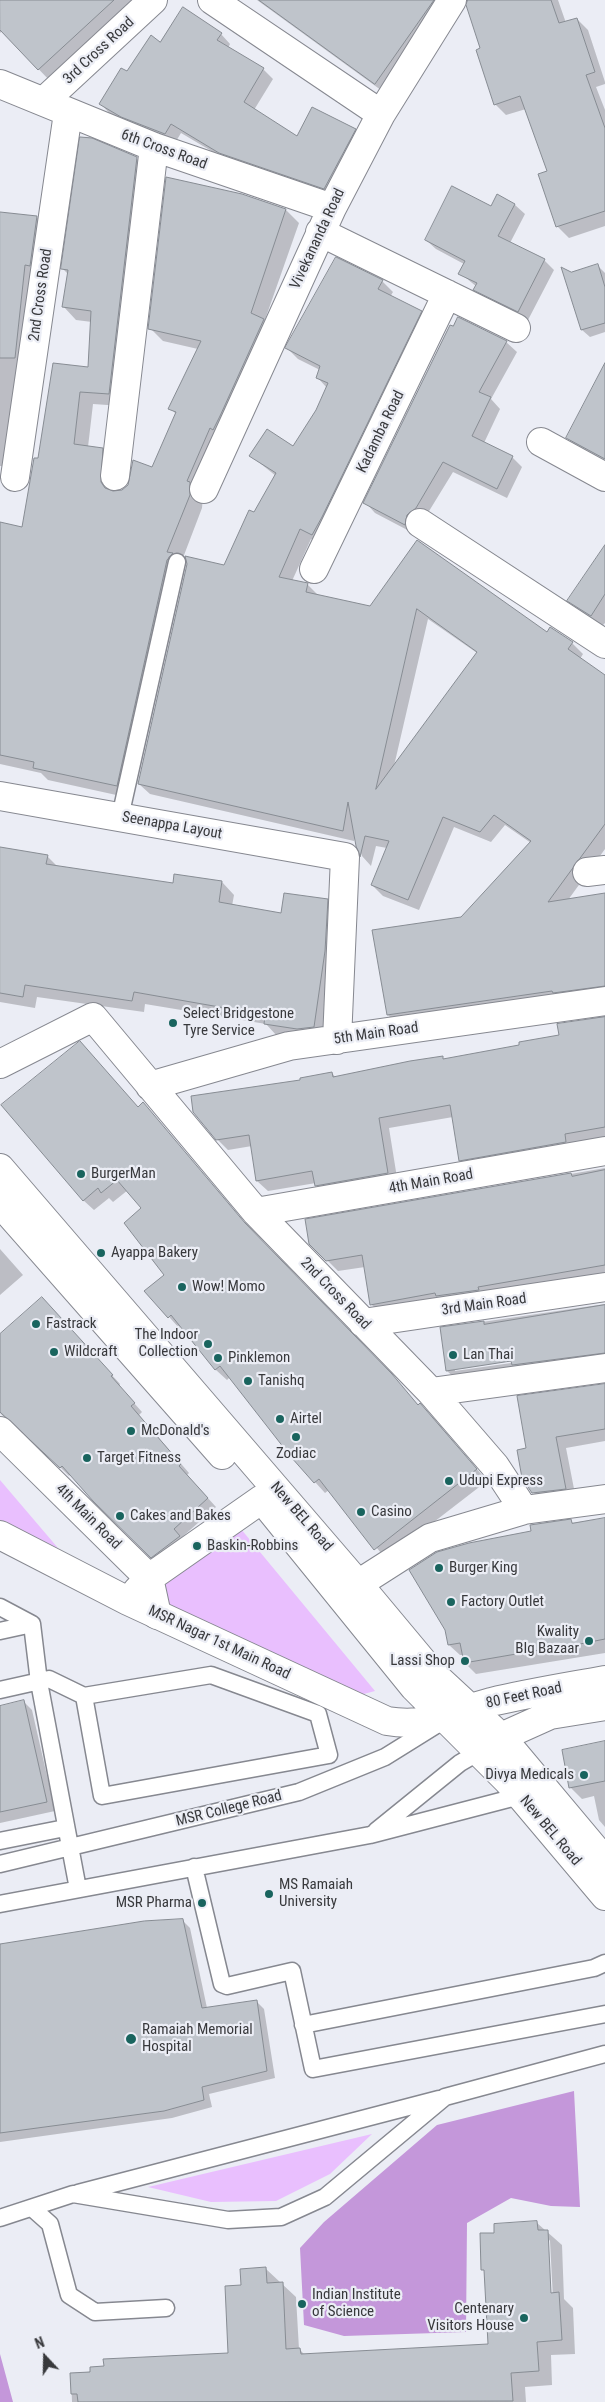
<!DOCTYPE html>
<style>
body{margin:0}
#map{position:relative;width:605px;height:2402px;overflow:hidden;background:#ebedf5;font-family:"Roboto Condensed",sans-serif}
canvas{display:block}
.north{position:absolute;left:20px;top:2332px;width:50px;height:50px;-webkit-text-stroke:4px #ebedf5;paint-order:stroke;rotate:339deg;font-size:14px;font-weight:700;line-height:20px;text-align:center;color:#38393c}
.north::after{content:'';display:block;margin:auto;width:18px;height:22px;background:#38393c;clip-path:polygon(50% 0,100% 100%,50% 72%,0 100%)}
</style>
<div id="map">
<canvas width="605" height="2402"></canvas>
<div class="north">N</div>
</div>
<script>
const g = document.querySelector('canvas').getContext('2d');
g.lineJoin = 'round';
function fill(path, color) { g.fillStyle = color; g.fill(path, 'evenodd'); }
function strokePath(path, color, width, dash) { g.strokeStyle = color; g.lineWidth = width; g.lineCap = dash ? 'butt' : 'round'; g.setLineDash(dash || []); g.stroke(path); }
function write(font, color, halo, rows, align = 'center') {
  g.font = font + ' "Roboto Condensed",sans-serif'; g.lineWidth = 4.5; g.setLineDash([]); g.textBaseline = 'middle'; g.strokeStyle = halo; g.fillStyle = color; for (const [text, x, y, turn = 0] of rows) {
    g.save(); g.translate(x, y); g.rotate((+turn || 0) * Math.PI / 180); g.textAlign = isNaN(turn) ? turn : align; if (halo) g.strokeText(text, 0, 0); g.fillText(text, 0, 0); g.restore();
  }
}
const green = new Path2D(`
 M0 1480 58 1548 0 1520Z
 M236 1523 375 1691 360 1695 167 1610 159 1581Z
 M372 2134 330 2174 276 2201 211 2202 148 2187Z`);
const forest = new Path2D(`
 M574 2091 580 2207 551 2206 511 2198 467 2223 466 2332 344 2336 304 2325 300 2248 324 2222 437 2125Z
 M0 2354 13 2402H0Z`);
const shadow = new Path2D(`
 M0 0H137L51 82 2 31 0 33Z
 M257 0H443L385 93Z
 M467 0H558L566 23 577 19 588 30 605 82V84L596 87 605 110V226L569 238 557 226 549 171 526 109 506 115 495 104Z
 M221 34 230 44 228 48 263 69 273 79 254 110 298 137 355 130 365 140 334 198 230 162 181 133 175 143 132 126 110 114 101 104 127 73 160 43Z
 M136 158 150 171 122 406 93 404 88 447 102 449 115 463 113 493 122 491 153 469 177 415 170 408 198 349 163 341 150 328 286 210 299 223 203 496 202 508 181 563 185 567 180 573 130 798 48 780 41 773 0 764V523L23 528 39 460 89 368 92 322 76 320 63 306 68 274 62 268Z
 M497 196 515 205 525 214 510 243 544 260 554 270 528 320 485 299 475 290 477 287 460 273 464 264 436 249 426 240 491 207Z
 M0 214 37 217 46 226 11 467 0 466Z
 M597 265 605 273V332L590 337 582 330Z
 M382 281 393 292 390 297 421 312 432 323 323 545 311 539 292 581 307 584 318 595 370 608 417 542 547 633 572 643 583 654 580 659 605 677V849L568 900 605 894V997L399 1026 388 1015 373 932 462 919 531 843 505 825 491 842 454 827 419 910 383 896 372 885 387 848 376 846 371 866 362 856 355 835 354 841 150 794 139 784 225 566 276 476 251 456 293 447 317 410 327 388 317 377 320 370 298 359 287 348ZM428 619 477 653 394 766Z
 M506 342 517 352 491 399 500 409 484 443 512 457 522 467 507 498 453 472 415 534 375 513 365 502Z
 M605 371V463L579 449 568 438Z
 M605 547V623L602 626 580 612 569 601Z
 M0 848 47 856 58 867 174 884 222 882 234 895 232 906 282 914 327 900 339 913 326 1038 277 1036 266 1024 145 1004 144 1012 37 997 35 1008 0 1002Z
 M605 1016V1147L471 1171 460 1160 453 1117 389 1128 398 1184 327 1196 316 1183 268 1191 257 1181 252 1146 228 1150 217 1139 301 1081 332 1073 336 1078 442 1058 445 1060 521 1046 561 1037 559 1025Z
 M143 1104 255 1235 419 1406 431 1415 487 1481 386 1559 329 1490 325 1493 315 1482 230 1377 227 1380 216 1370 182 1326 179 1328 146 1291 165 1275 143 1208 128 1190 113 1202 109 1198 94 1210 83 1200 138 1108Z
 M605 1168V1283L382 1315 371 1304 365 1267 338 1271 310 1243 307 1220Z
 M0 1249 23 1275 0 1295Z
 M605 1304V1364L458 1381 447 1371 441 1328ZM517 1359 518 1362 455 1371V1369Z
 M50 1307 120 1384 119 1386 142 1412 139 1415 189 1473 187 1475 216 1507 181 1538 188 1545 160 1566 94 1500 71 1474 69 1476 21 1428 11 1424 0 1413V1336Z
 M605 1385V1441L566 1448 576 1499 544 1503 533 1492 528 1449Z
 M605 1519V1653L476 1674 465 1663 464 1655H460L449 1645 533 1532 571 1521 574 1524Z
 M24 1702 32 1710 55 1811 0 1823V1707Z
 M605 1742V1827L599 1820 594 1796 582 1799 570 1787Z
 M182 1920 190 1928 207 2008 256 2001 264 2009 275 2078 209 2094 212 2107 172 2118 0 2142V1945Z
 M537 2223 562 2245 564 2299 573 2308 575 2354 551 2355 552 2385 525 2387 526 2402H72L71 2374 229 2354 242 2286 266 2269 296 2297 299 2349 305 2355 490 2346 486 2272 483 2269 495 2234ZM548 2238 550 2241 553 2299H550Z`);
const building = new Path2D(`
 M0 0H114L38 70 0 30Z
 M259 0H434L375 84Z
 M468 0H551L559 23 577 18 595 72 586 75 605 128V211L556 227 538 174 547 171 520 96 494 105 476 50 480 48 466 5Z
 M183 7 222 33 217 40 264 68 244 102 297 136 312 107 356 129 324 189 219 153 171 124 165 134 121 117 99 104 121 68 127 71 151 35 160 42Z
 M80 137 92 138 137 157 109 394 80 392 74 444 103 448 101 482 105 488 113 491 122 490 128 485 133 460 152 467 176 412 168 409 201 341 148 329 166 177 242 194 286 209 251 313 264 319 220 416 213 430 210 428 187 481 190 482V495L167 552 173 553 167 560 117 786 33 768 34 762 0 755V522L22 527 34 458H38L53 363 88 367 91 311 62 307 68 270 61 269Z
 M452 186 491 206 497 194 515 204 498 236 545 259 518 312 473 290 477 283 458 274 465 261 425 240Z
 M0 212 37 216 30 266 25 265 15 358H0Z
 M336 257 383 280 378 289 422 311 322 517 312 535 300 529 279 577 308 583 306 592 370 606 417 540 547 632 550 627 573 642 568 649 605 675V824L548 902 605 893V986L553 993 552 991 387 1015 372 930 461 917 531 841 494 815 480 832 443 817 408 900 371 885 389 841 365 836 360 857 356 846 348 802 343 831 138 784 187 564 185 556 224 565 249 510 254 512 276 473 249 456 267 429 293 446 316 410 328 383 316 378 320 366 285 348ZM417 609 477 652 376 789Z
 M598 264 605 287V323L581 330 561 267 571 272Z
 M458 317 507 341 479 392 491 397 472 436 513 456 497 489 443 462 416 508 407 515 405 525 363 503 450 325 453 326Z
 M605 363V459L566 438Z
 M605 545V594L591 616 567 601Z
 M0 847 48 855 46 864 173 883 174 874 222 881 219 902 281 913 284 893 328 899 325 951 314 1027 297 1029 264 1024 265 1015 134 992 132 1001 25 985 23 997 0 993Z
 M605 1017V1127L565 1134 566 1142 459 1161 450 1105 379 1118 388 1173 315 1186 312 1171 256 1181 249 1135 216 1140 193 1112 191 1096 300 1080V1078L332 1072 333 1077 410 1061 443 1056V1059L519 1045V1042L559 1035 557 1024Z
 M80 1041 138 1107 143 1102 245 1223 392 1374 418 1405 420 1403 477 1469 374 1550 319 1479 314 1483 291 1457 220 1366 215 1370 171 1315 168 1318 144 1291 164 1275 124 1223 141 1208 117 1180 101 1193 98 1188 83 1201 1 1105Z
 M605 1170V1265L478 1287 479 1290 436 1296 435 1293 370 1305 362 1255 326 1261 309 1244 305 1219 571 1173 572 1176Z
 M42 1297 113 1375 111 1376 135 1403 131 1406 181 1464 179 1466 208 1498 174 1529 180 1536 151 1558 93 1501 62 1466 60 1468 0 1412V1334Z
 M605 1305V1353L512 1365 511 1361 446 1371 440 1327 484 1321V1324Z
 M605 1384V1429L556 1437 566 1489 532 1493 522 1478 517 1450 526 1448 517 1396Z
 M605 1518V1639L545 1651V1649L464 1663 460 1643 448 1645 445 1630 409 1570 437 1552 469 1543 531 1531 530 1525 571 1519 572 1523Z
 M24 1700 47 1802 0 1812V1706Z
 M605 1741V1781L569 1788 562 1750Z
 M183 1919 202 2008 257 2000 267 2071 202 2087 204 2100 164 2111 0 2133V1944L144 1921Z
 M537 2221 538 2230H548L551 2293 559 2292 562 2340 537 2342 539 2371 511 2373 513 2401 78 2402 77 2394H71L70 2373 90 2372V2367L104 2366 103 2359 228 2353 225 2286 241 2285 240 2269 266 2267 267 2283 283 2282 286 2349 300 2348 301 2354 488 2344 484 2270H481L480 2233H494V2224Z`);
const lane = new Path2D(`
 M120 817 177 562
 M0 1607 32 1624
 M32 1624 39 1682 78 1889
 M0 1631 32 1624
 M0 1690 49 1679 84 1696 211 1675 318 1714 329 1755 102 1796 84 1696
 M376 1831 460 1763 479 1752
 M0 1841 65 1828
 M0 1864 299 1792 385 1757 438 1724
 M194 1867 222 1984 227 1986 292 1971 313 2069 605 2014
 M0 1904 370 1835 520 1796
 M303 2025 594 1968 605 1963
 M78 2193 439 2099
 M32 2208 50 2224 69 2295 95 2312 166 2308
 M0 2218 73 2194 228 2220 281 2217 325 2197 445 2097 605 2054`);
const street = new Path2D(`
 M212 0 381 114
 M0 84 154 147 332 208
 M44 101 153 0
 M320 232 516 328
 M541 442 605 477
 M115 476 154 147
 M15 477 68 113
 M204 489 332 208 381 114 452 0
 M420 523 605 644
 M314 569 447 294
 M0 796 345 857 337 1040
 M587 872 605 870
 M0 1064 93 1017 256 1212 431 1392 495 1466 524 1510
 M150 1086 289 1046 605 1001
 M256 1212 605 1151
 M363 1323 605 1287
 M431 1392 605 1368
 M0 1431 149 1578 157 1615
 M358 1584 430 1538 524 1510 605 1499
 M137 1591 149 1578 262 1499`);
const secondary = new Path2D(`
 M0 1168 358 1584 434 1675 501 1737 605 1861
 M0 1203 222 1455
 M264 1502 414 1687 508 1781 605 1896
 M0 1535 128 1601 387 1721C429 1728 453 1712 491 1702 529 1693 567 1687 605 1680
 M487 1746 501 1737 550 1715 605 1706`);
const markers = [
 [173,1023,5,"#19645e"],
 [81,1174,5,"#19645e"],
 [101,1253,5,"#19645e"],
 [182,1287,5,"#19645e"],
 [36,1324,5,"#19645e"],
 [208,1344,5,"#19645e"],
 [54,1352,5,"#19645e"],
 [453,1355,5,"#19645e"],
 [218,1358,5,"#19645e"],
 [248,1381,5,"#19645e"],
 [280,1419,5,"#19645e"],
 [131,1431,5,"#19645e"],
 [296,1437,5,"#19645e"],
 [87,1458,5,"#19645e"],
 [449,1481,5,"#19645e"],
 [361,1512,5,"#19645e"],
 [120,1516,5,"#19645e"],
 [197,1546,5,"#19645e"],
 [439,1568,5,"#19645e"],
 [451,1602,5,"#19645e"],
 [589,1641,5,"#19645e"],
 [465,1661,5,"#19645e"],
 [584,1775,5,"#19645e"],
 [269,1894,5,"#19645e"],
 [202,1903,5,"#19645e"],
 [131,2039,6,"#19645e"],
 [302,2304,5,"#19645e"],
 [524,2318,5,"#19645e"]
];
const streetNames = [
 ["3rd Cross Road",99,51,-43],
 ["6th Cross Road",164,150,20],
 ["Vivekananda Road",318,239,-65],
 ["2nd Cross Road",41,295,-82],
 ["Kadamba Road",381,432,-64],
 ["Seenappa Layout",172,826,10],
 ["5th Main Road",376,1034,-8],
 ["4th Main Road",431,1182,-10],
 ["2nd Cross Road",335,1294,46],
 ["3rd Main Road",484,1305,-8],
 ["4th Main Road",88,1517,45],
 ["New BEL Road",301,1517,49],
 ["MSR Nagar 1st Main Road",219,1643,25],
 ["80 Feet Road",524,1696,-12],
 ["MSR College Road",229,1809,-14],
 ["New BEL Road",550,1831,50]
];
const poiNames = [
 ["Select Bridgestone",183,1014],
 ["Tyre Service",183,1031],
 ["BurgerMan",91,1174],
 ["Ayappa Bakery",111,1253],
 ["Wow! Momo",192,1287],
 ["Fastrack",46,1324],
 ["The Indoor",198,1335,"right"],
 ["Collection",198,1352,"right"],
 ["Wildcraft",64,1352],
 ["Lan Thai",463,1355],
 ["Pinklemon",228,1358],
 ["Tanishq",258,1381],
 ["Airtel",290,1419],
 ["McDonald's",141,1431],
 ["Zodiac",296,1454,"center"],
 ["Target Fitness",97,1458],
 ["Udupi Express",459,1481],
 ["Casino",371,1512],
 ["Cakes and Bakes",130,1516],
 ["Baskin-Robbins",207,1546],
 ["Burger King",449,1568],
 ["Factory Outlet",461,1602],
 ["Kwality",579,1632,"right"],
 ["BIg Bazaar",579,1649,"right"],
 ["Lassi Shop",455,1661,"right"],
 ["Divya Medicals",574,1775,"right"],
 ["MS Ramaiah",279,1885],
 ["University",279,1902],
 ["MSR Pharma",192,1903,"right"],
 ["Ramaiah Memorial",142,2030],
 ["Hospital",142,2047],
 ["Indian Institute",312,2295],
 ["of Science",312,2312],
 ["Centenary",514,2309,"right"],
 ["Visitors House",514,2326,"right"]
];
fill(green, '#e9bffe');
fill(forest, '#c497da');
fill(shadow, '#0003');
fill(building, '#bfc4cb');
strokePath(building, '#878c93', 1);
strokePath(lane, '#868890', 19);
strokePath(street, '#868890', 30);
strokePath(secondary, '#868890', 30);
strokePath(lane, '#fff', 16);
strokePath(street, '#fff', 28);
strokePath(secondary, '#fff', 28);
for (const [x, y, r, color] of markers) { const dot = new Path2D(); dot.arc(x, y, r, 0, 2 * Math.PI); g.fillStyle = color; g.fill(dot); strokePath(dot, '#ebedf5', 2); }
write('15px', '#38393c', '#ebedf5', streetNames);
write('15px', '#38393c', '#ebedf5', poiNames, 'left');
</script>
